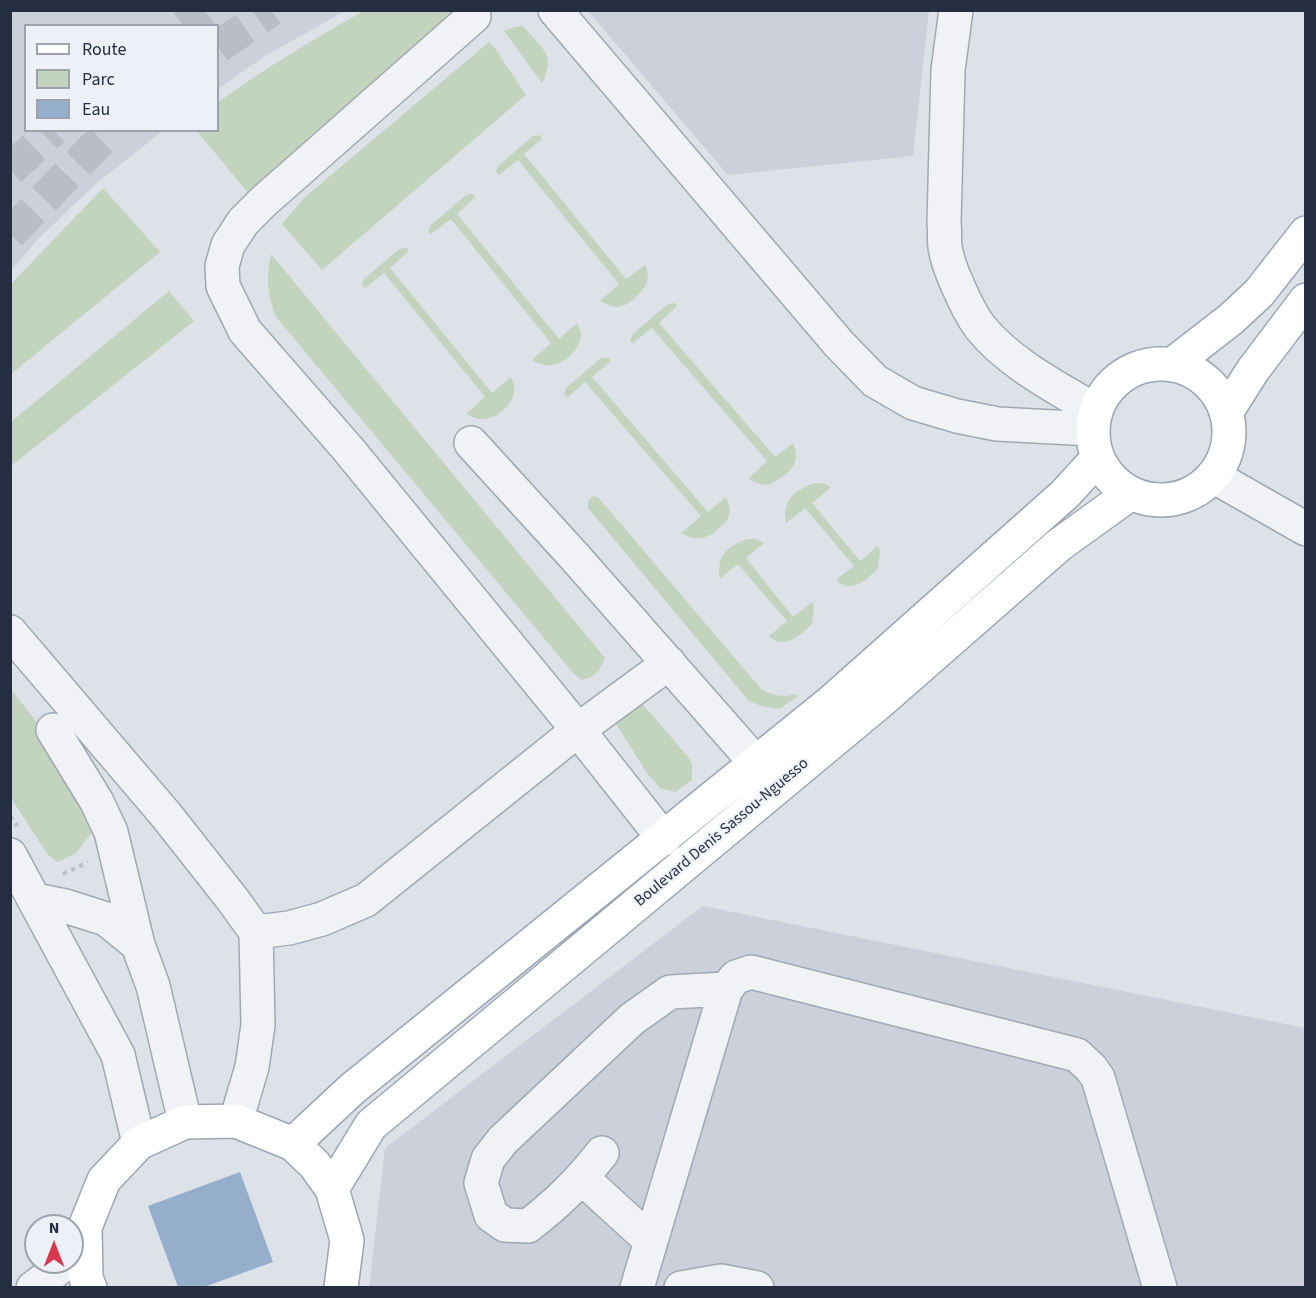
<!DOCTYPE html>
<style>
body{margin:0}
#map{position:relative;width:1316px;height:1298px;overflow:hidden;background:#dde1e8;font-family:"Source Sans 3",sans-serif}
canvas{display:block}
.frame{position:absolute;inset:0;border:12px solid #252e40;pointer-events:none}
.legend{position:absolute;left:24px;top:24px;width:195px;height:108px;box-sizing:border-box;background:#edf0f6;border:2px solid #9da2ad;margin:0;padding:8px 10px;list-style:none;font-size:18px;color:#252e40}
.legend li{display:flex;align-items:center;gap:12px;height:30px}
.legend b{width:30px;border:2px solid #9da2ad}
.north{position:absolute;left:24px;top:1214px;width:60px;height:60px;box-sizing:border-box;background:#edf0f6;border:2px solid #9da2ad;border-radius:50%;rotate:0deg;font-size:16px;font-weight:700;line-height:24px;text-align:center;color:#252e40}
.north::after{content:'';display:block;margin:auto;width:21px;height:27px;background:#d7384c;clip-path:polygon(50% 0,100% 100%,50% 72%,0 100%)}
</style>
<div id="map">
<canvas width="1316" height="1298"></canvas>
<div class="frame"></div>
<ul class="legend">
<li><b style="height:8px;background:#fff"></b>Route</li>
<li><b style="height:16px;background:#c2d3be"></b>Parc</li>
<li><b style="height:16px;background:#95aecb"></b>Eau</li>
</ul>
<div class="north">N</div>
</div>
<script>
const g = document.querySelector('canvas').getContext('2d');
g.lineJoin = 'round';
function fill(path, color) { g.fillStyle = color; g.fill(path, 'evenodd'); }
function strokePath(path, color, width, dash) { g.strokeStyle = color; g.lineWidth = width; g.lineCap = dash ? 'butt' : 'round'; g.setLineDash(dash || []); g.stroke(path); }
function write(font, color, halo, rows, align = 'center') {
  g.font = font + ' "Source Sans 3",sans-serif'; g.lineWidth = 4.5; g.setLineDash([]); g.textBaseline = 'middle'; g.strokeStyle = halo; g.fillStyle = color; for (const [text, x, y, turn = 0] of rows) {
    g.save(); g.translate(x, y); g.rotate((+turn || 0) * Math.PI / 180); g.textAlign = isNaN(turn) ? turn : align; if (halo) g.strokeText(text, 0, 0); g.fillText(text, 0, 0); g.restore();
  }
}
const built = new Path2D(`
 M11 10H345V11L265 56 218 89V26H26V130L163 131 99 181 36 241 11 271Z
 M588 11H929L913 156 728 175Z
 M703 906 1305 1028V1287L369 1288 385 1148Z`);
const green = new Path2D(`
 M364 11H456L249 194 197 131 218 130V102C265 69 313 39 364 11Z
 M523 26C541 48 557 54 542 83L504 31 515 27Z
 M489 42 494 47 526 95 322 270 282 224 305 197Z
 M541 135 542 139 524 154 626 279 645 265C651 280 647 287 635 298 630 302 625 306 618 307 612 307 606 304 600 301L619 284 518 160 499 175 496 172 498 166 533 136Z
 M103 188 160 252 11 374V284Z
 M473 194 475 197 457 214 559 339 577 323C578 326 580 329 581 332 583 347 564 365 551 365 544 366 538 363 532 360L551 343 451 219 431 234 428 231 431 225 466 195Z
 M407 248 409 251 390 268 492 393 511 377C512 380 514 383 514 386 517 401 498 419 484 419 478 420 472 417 466 414L485 397 384 273 365 288 362 284 364 279 399 249Z
 M271 254 605 658C599 671 597 676 582 680L574 674 276 317C267 293 266 279 271 254Z
 M169 291 194 321 11 466V422Z
 M675 303 677 306 659 323 775 457 793 443C802 466 788 474 769 485L760 484 748 479 767 461 652 328 633 343 630 340 633 334 668 304Z
 M601 358H609L611 361 592 377 708 512 726 497C733 513 730 520 717 530 705 540 695 541 681 533L701 516 585 382 567 398 564 394 566 388Z
 M814 483H823L831 487 812 503 860 561 878 546 880 551 878 568C866 580 852 595 836 580L854 566 805 508 786 523C782 500 794 491 814 483Z
 M593 496 598 497 761 689C771 695 783 698 794 694L798 696 779 709 761 706 749 701 588 508V501Z
 M748 539H756L764 543 746 558 793 617 812 602 814 607 812 624C800 635 784 651 769 636L787 621 738 564 720 579C716 556 727 546 748 539Z
 M10 688 38 724 82 787 100 825 90 835 76 853 57 862 48 855 11 798Z
 M641 702 689 758 692 765V780L675 792 660 788 647 773 616 724 618 713Z`);
const water = new Path2D(`
 M240 1172 273 1262 204 1287H178L148 1206Z`);
const minorTunnel = new Path2D(`
 M184 26 204 10
 M218 47 271 10
 M10 170 53 130
 M10 234 100 141 112 130`);
const path = new Path2D(`
 M10 816 17 826
 M63 874 88 862`);
const minor = new Path2D(`
 M555 10 839 344 875 381 913 403 957 416 997 424 1092 429
 M956 10 948 70 944 223C945 231 944 239 945 247 947 260 952 273 958 286 964 300 971 315 980 327 1010 364 1056 387 1096 411
 M474 16 263 202 243 222 228 245 222 266 223 286 245 331 348 449 578 730 664 839
 M471 443 574 556 756 763
 M1213 476 1306 529
 M10 632 166 815 233 900 256 932 258 1025 252 1067 236 1121
 M53 730 97 802 111 832 138 945 153 986 185 1122
 M10 855 118 1055 139 1143
 M35 900 65 906 106 919 138 945
 M256 932 289 928 322 919 366 900 578 730 669 663
 M602 1153C578 1183 558 1203 528 1226L505 1225 491 1215 481 1183 488 1159 503 1140 632 1019 670 992 726 989
 M582 1178 651 1241
 M33 1288 67 1262
 M637 1288 726 989 736 977 751 972 1077 1055 1091 1068 1098 1078 1160 1288
 M681 1288 721 1281 757 1288`);
const major = new Path2D(`
 M1093 432a68 68 0 1 1 136 0a68 68 0 1 1-136 0Z
 M1173 364 1231 319 1259 293 1306 233
 M1227 411 1253 370 1306 300
 M293 1144 352 1089 831 702 1065 494 1098 458
 M332 1189 371 1125 881 701 1059 545 1131 493
 M90 1288 86 1278 85 1227 104 1180 139 1143 185 1122 236 1121 293 1144 315 1165 332 1189 347 1240 341 1288`);
const streetNames = [
 ["Boulevard Denis Sassou-Nguesso",722,833,-40]
];
fill(built, '#cbd0da');
fill(green, '#c2d3be');
fill(water, '#95aecb');
strokePath(minorTunnel, '#b8bdc6', 33, [33, 16]);
strokePath(minor, '#a2a8b2', 36);
strokePath(major, '#9ca5b5', 36);
strokePath(path, '#bbbfc7', 4, [4.5, 4.5]);
strokePath(minor, '#f0f2f6', 33);
strokePath(major, '#fff', 33);
write('16px', '#252e40', '#edf0f6', streetNames);
</script>
